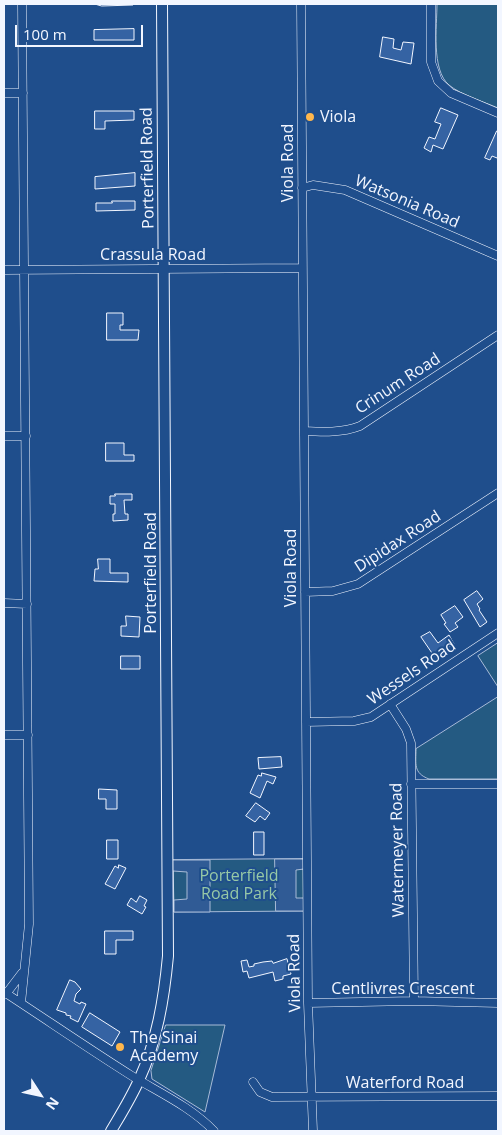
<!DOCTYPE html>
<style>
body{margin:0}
#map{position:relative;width:502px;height:1135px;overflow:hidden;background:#1f4e8c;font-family:"Open Sans",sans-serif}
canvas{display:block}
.frame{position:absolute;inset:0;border:5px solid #f2f6ff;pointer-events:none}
.north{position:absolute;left:15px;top:1070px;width:50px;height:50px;-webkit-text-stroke:4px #1f4e8c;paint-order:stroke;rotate:125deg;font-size:14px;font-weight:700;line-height:20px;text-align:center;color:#f2f6ff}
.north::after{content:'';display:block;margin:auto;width:18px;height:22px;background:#f2f6ff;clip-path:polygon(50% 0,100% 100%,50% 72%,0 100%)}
.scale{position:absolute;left:15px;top:25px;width:128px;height:22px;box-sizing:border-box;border:2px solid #f2f6ff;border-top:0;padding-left:6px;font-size:15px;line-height:18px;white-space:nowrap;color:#f2f6ff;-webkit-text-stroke:4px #1f4e8c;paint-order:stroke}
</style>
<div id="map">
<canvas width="502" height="1135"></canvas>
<div class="frame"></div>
<div class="north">N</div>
<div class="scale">100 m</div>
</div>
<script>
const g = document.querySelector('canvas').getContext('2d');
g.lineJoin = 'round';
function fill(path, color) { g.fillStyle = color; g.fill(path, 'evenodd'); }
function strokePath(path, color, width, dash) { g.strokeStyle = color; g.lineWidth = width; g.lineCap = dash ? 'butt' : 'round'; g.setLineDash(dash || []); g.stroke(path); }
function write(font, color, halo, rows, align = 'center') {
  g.font = font + ' "Open Sans",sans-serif'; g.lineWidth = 4; g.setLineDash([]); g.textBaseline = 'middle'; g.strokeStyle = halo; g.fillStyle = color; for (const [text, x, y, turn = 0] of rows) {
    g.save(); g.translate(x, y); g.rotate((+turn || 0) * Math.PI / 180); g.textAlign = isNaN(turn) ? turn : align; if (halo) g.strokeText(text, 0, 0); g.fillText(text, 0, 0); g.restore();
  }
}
const green = new Path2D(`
 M437 4H498V108C484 102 461 95 449 85 431 70 437 26 437 4Z
 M498 643V687L478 656Z
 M498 697V779H429C413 773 416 764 416 749Z
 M304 859V911L174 912 173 860Z
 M166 1025H225L205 1112 152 1079 151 1071Z`);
const parking = new Path2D(`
 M275 859H304V869L296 870V898H304V911H276Z
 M173 860H210V912H174V900L187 899V872L173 871Z`);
const building = new Path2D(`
 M95 4H133V5L102 6Z
 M134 29V40H94V30Z
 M383 37 394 39 393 48 401 50 403 42 414 43 411 64 380 57Z
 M441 108 458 115 443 149 433 145 431 152 424 148 429 137 435 139 441 124 435 122Z
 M95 111H134V120L105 121V129H95Z
 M497 131H498V156L497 158 492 156 490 160 485 158Z
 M135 173V186L95 189V177Z
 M112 201H135V210L96 211V203H112Z
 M107 313H123V325H120V330H139L138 340H107Z
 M106 443H124V455H134V461H106Z
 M115 494H132V500H124L125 514H128V520L113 521V514H115V504H110V496H115Z
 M98 559H110V573H128V582L94 581 95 569H98Z
 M477 591 483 599 477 604 480 609 479 610 487 622 480 627 464 600Z
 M455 606 463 617 455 623 458 627 450 632 444 624 446 623 441 615Z
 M126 616 140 617 139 637 121 636V626H126Z
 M430 632 438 643 449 635 454 644 434 656 421 637Z
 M121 656H140V669H121Z
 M281 757 282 767 259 769 258 758Z
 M262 773 276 777 273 784 267 781 260 798 250 793 258 775 261 776Z
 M99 789 117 790V809H106V799H99Z
 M256 803 270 813 265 820 260 816 255 822 246 816Z
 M254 832H264V855H254Z
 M107 840H118V859H107Z
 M119 865 126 868 115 889 105 884 115 866 118 868Z
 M140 896 147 900 144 906 146 907 142 914 127 905 131 898 136 902Z
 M105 931H133V940H116V954H105Z
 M287 959 291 974 283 976V979L275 981 273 972 249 978 247 971 243 972 241 961 247 960 249 967 254 966V964L263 962 272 961 273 963Z
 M70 980 75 982 81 989 76 994 74 1001 80 1004 81 1002 86 1004 78 1022 70 1018 71 1016 66 1015V1013L57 1010Z
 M90 1013 120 1032 112 1046 82 1027Z`);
const minor = new Path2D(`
 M301 4 308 1003 313 1131
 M431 4V62L438 81 451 93 498 113
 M4 93H23
 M302 188 313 185 345 190 498 256
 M4 270 302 268
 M304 431C323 432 342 433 360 426L498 335
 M4 436H26
 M305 592 333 591 358 584 498 493
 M4 603 27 604
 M390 704 406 729 411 743 414 1001
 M306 722 354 721 371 717 498 633
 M4 735H28
 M411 784H498
 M4 992C47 1020 89 1049 132 1076 160 1093 191 1107 214 1131
 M6 994 22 973
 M21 1003 29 924 22 4
 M308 1003 414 1001 498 1003
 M253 1082 260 1092 272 1097 498 1096`);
const tertiary = new Path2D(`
 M111 1131C121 1114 131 1098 139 1080 157 1041 164 999 168 956L162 4`);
const markers = [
 [310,117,5,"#ffb74d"],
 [120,1047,5,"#ffb74d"]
];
const poiNames = [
 ["Viola",320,117],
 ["The Sinai",130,1038],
 ["Academy",130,1056]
];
const streetNames = [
 ["Viola Road",288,163,-90],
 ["Porterfield Road",148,168,-91],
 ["Watsonia Road",407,202,23],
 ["Crassula Road",153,255],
 ["Crinum Road",398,384,-33],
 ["Dipidax Road",398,542,-33],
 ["Viola Road",291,568,-90],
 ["Porterfield Road",151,573,-90],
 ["Wessels Road",412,673,-34],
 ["Watermeyer Road",398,850,-91],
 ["Viola Road",295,973,-91],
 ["Centlivres Crescent",403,989],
 ["Waterford Road",405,1083]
];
const parkNames = [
 ["Porterfield",239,876],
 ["Road Park",239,894]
];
fill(green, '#245a82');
strokePath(green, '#a8bbd7', 1);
fill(parking, '#305b95');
strokePath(parking, '#a8bbd7', 1);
fill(building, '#3563a3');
strokePath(building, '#f2f6ff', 1);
strokePath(minor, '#f2f6ff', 9);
strokePath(tertiary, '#f2f6ff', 12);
strokePath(minor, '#1f4e8c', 8);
strokePath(tertiary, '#1f4e8c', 10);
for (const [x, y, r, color] of markers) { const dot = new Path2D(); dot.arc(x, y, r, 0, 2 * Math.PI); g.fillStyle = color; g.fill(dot); strokePath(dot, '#1f4e8c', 2); }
write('16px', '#f2f6ff', '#1f4e8c', poiNames, 'left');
write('16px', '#f2f6ff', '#1f4e8c', streetNames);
write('16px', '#97c8a6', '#1f4e8c', parkNames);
</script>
